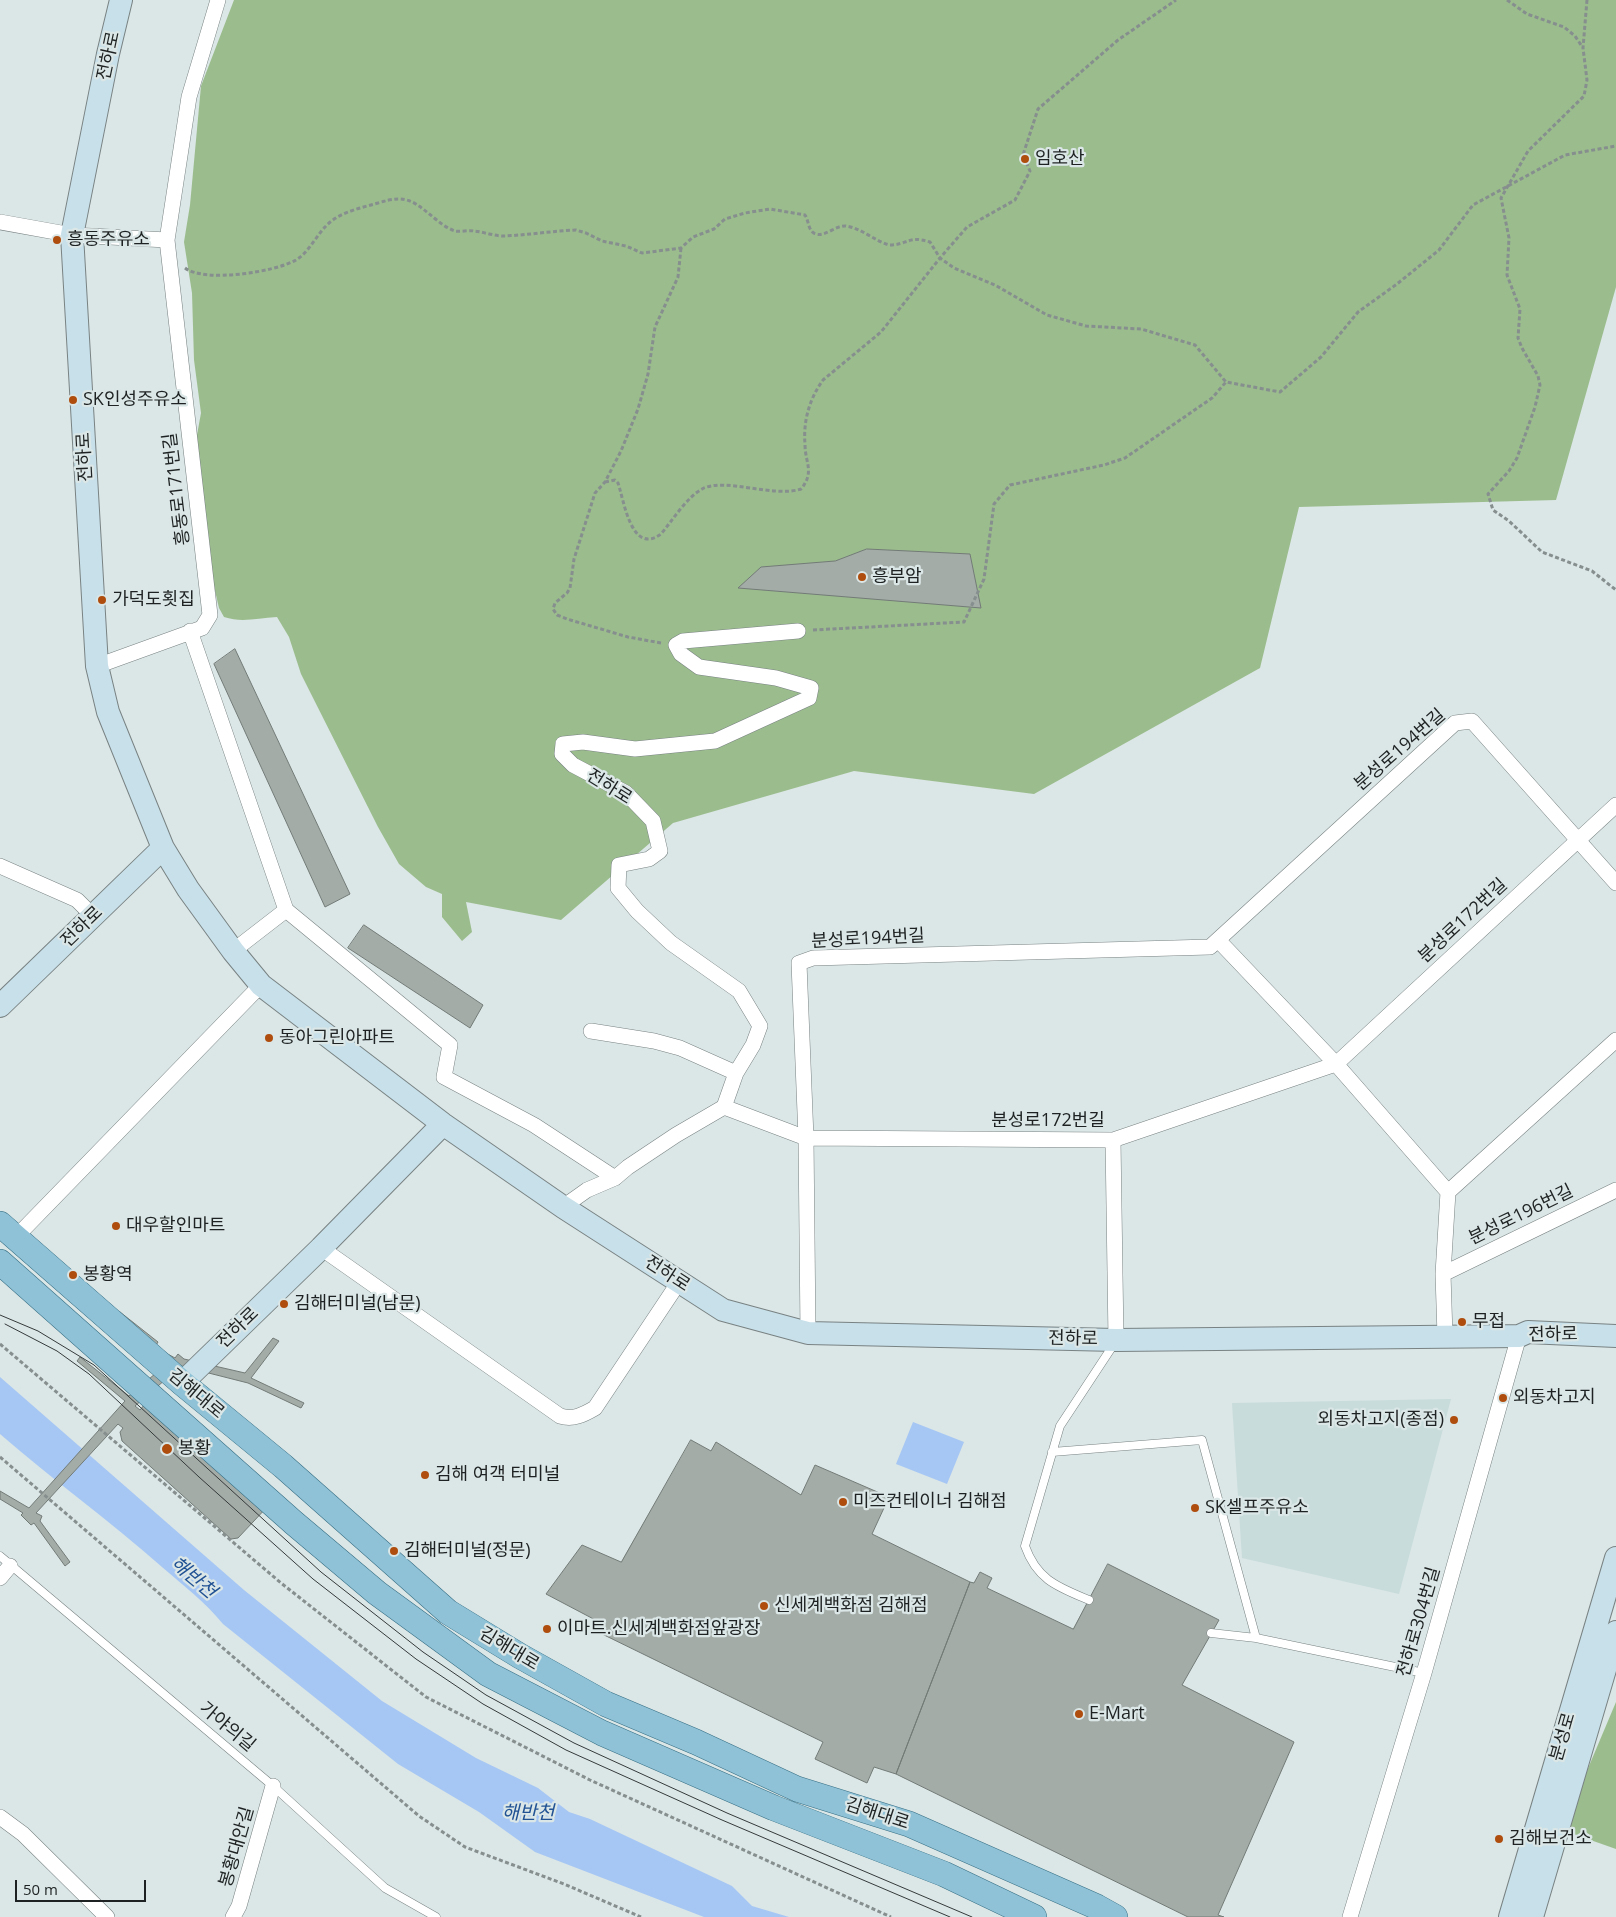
<!DOCTYPE html>
<meta charset="utf-8">
<style>
body{margin:0}
#map{position:relative;width:1616px;height:1917px;overflow:hidden;background:#dbe6e6;font-family:"Open Sans",sans-serif}
canvas{display:block}
.scale{position:absolute;left:15px;top:1880px;width:131px;height:22px;box-sizing:border-box;border:2px solid #1e2222;border-top:0;padding-left:6px;font-size:15px;line-height:18px;white-space:nowrap;color:#1e2222;-webkit-text-stroke:4px #dbe6e6;paint-order:stroke}
</style>
<div id="map">
<canvas width="1616" height="1917"></canvas>
<div class="scale">50 m</div>
</div>
<script>
const g = document.querySelector('canvas').getContext('2d');
g.lineJoin = 'round';
function fill(path, color) { g.fillStyle = color; g.fill(path, 'evenodd'); }
function strokePath(path, color, width, dash) { g.strokeStyle = color; g.lineWidth = width; g.lineCap = dash ? 'butt' : 'round'; g.setLineDash(dash || []); g.stroke(path); }
function write(font, color, halo, rows, align = 'center') {
  g.font = font + ' "Open Sans","Noto Sans KR",sans-serif'; g.lineWidth = 4.5; g.setLineDash([]); g.textBaseline = 'middle'; g.strokeStyle = halo; g.fillStyle = color; for (const [text, x, y, turn = 0] of rows) {
    g.save(); g.translate(x, y); g.rotate((+turn || 0) * Math.PI / 180); g.textAlign = isNaN(turn) ? turn : align; if (halo) g.strokeText(text, 0, 0); g.fillText(text, 0, 0); g.restore();
  }
}
const built = new Path2D(`
 M1451 1399 1399 1594 1242 1558 1232 1403Z`);
const green = new Path2D(`
 M234 0H1616V287L1556 500 1299 507 1260 668 1034 794 854 771 673 823 561 920 466 902 472 932 462 941 442 917V894L426 887 399 864 378 827 301 674 289 637 277 617C257 618 242 623 224 617L219 608 189 479 201 413 194 360 192 293 184 242 190 205 201 86Z
 M1616 1702V1849L1562 1830Z`);
const water = new Path2D(`
 M0 1377 244 1590 382 1701 476 1758 538 1788 569 1812 590 1819 732 1886 752 1906 789 1917H704L535 1852 479 1812 398 1764 223 1624C205 1602 183 1585 162 1567 110 1521 53 1480 0 1434Z
 M913 1422 964 1442 947 1484 896 1464Z`);
const building = new Path2D(`
 M867 549 970 554 981 608 738 588 761 567 835 561Z
 M235 649 350 894 325 907 214 664Z
 M364 925 483 1005 470 1028 348 948Z
 M120 1312 158 1342 155 1347 175 1358 178 1354 184 1359 245 1373 273 1338 279 1341 251 1378 304 1403 301 1408 248 1383 181 1366 135 1406 140 1410 149 1399 268 1506 238 1538 231 1539 122 1441 120 1432 123 1428 118 1424 36 1513 42 1516 40 1521 70 1562 65 1566 34 1523 31 1525 21 1515 23 1513 0 1499V1491L29 1508 125 1401 77 1361 80 1357 129 1396 169 1362 116 1317Z
 M691 1440 711 1451 716 1442 801 1495 815 1465 889 1497 872 1534 970 1582 896 1774 874 1767 867 1783 815 1759 823 1742 598 1632 603 1624 546 1594 582 1545 621 1562Z
 M1108 1564 1219 1620 1182 1685 1294 1742 1218 1915 1224 1917H1188L896 1774 970 1582 974 1583 980 1572 992 1578 987 1588 1073 1629Z`);
const path = new Path2D(`
 M1507 0 1527 14 1564 27 1575 36 1583 48
 M1587 0 1583 48 1587 80 1584 96 1528 151 1501 198 1509 238 1507 275 1520 309 1518 338 1522 348 1538 376 1540 385 1535 407 1517 458 1509 471 1488 494 1493 510 1509 521 1542 552 1592 571 1616 590
 M185 268C205 283 275 272 296 260 309 252 316 236 326 226 339 212 361 208 378 203 409 193 415 203 438 221 443 225 449 229 455 231 461 232 468 230 474 231 484 232 494 236 504 236 528 235 552 231 576 230L586 233 602 241 626 246 642 253 681 248 693 237 714 229 725 219 745 213 770 209 805 215C809 221 808 232 816 234 825 237 836 225 846 226 861 228 875 241 889 245 908 245 908 235 930 242L940 258 954 268 995 285 1047 315 1086 326 1141 329 1195 345 1226 382 1280 392 1321 357 1358 312 1397 284 1439 250 1473 205 1565 155 1616 146
 M605 482 615 480 618 483C624 500 631 556 661 534 672 521 687 497 702 489 724 477 773 498 801 489 815 472 805 463 805 444 803 420 810 398 823 380L881 332 940 258 967 227 1015 200 1030 171 1023 155 1038 109 1118 40 1176 0
 M813 630 964 622 984 579 994 504 1010 485 1104 465 1125 458 1212 398 1226 382
 M661 643 628 637 567 619 557 615 553 609 555 603 567 593 570 588 574 559 595 493 605 482 621 451 638 409 648 374 655 327 678 277 681 248
 M0 1344 281 1583 426 1697 590 1780 891 1917
 M0 1457 419 1816 465 1847 564 1884 641 1917`);
const lane = new Path2D(`
 M1052 1452 1202 1440 1256 1638
 M0 1556 273 1786 385 1888 436 1917
 M1089 1600C1058 1587 1037 1580 1025 1546L1060 1426 1114 1344
 M1211 1633 1256 1638 1424 1673`);
const street = new Path2D(`
 M0 222 72 235 167 240
 M190 631 286 910 450 1045 444 1077 534 1125 615 1178
 M97 666 202 628 210 615 167 240 189 97 218 0
 M0 866 77 900 93 916
 M1218 940 1336 1064 1448 1192
 M233 951 286 910
 M591 1031 654 1041 680 1048 736 1073
 M724 1107 806 1138 1113 1140 1336 1064 1616 805
 M1113 1140 1116 1340
 M1448 1192 1616 1040
 M563 1207 587 1190 615 1178 628 1167 676 1135 724 1107 736 1073 753 1045 760 1026 739 991 671 943 637 911 618 888 619 865 649 859 660 851 653 821 626 793 573 765 562 754 563 744 583 742 635 749 715 741 809 698 811 688 776 678 699 667 681 654 676 645 683 641 798 631
 M16 1237 261 985
 M321 1248 560 1416C573 1420 583 1415 595 1408L679 1282
 M1443 1274 1616 1190
 M808 1333 806 1138 799 963 813 958 1210 947 1455 723 1472 721 1616 883
 M1445 1336 1443 1274 1448 1192
 M0 1578 10 1566
 M0 1817 23 1834 107 1917
 M233 1917 239 1906 273 1786
 M1350 1917 1424 1673 1519 1336`);
const secondary = new Path2D(`
 M121 0 108 54 72 235 97 666 108 712 163 848 188 889 233 951 261 985 443 1124 563 1207 723 1310 808 1333 1116 1340 1519 1336 1528 1332 1616 1336
 M0 1006 163 848
 M182 1383 321 1248 443 1124
 M1510 1917 1616 1558
 M1532 1917 1616 1632`);
const primary = new Path2D(`
 M0 1224 182 1383 283 1466 448 1612 520 1656 606 1704 696 1742 797 1789 909 1824 1097 1907 1115 1917
 M0 1262 294 1523 377 1593 488 1674 602 1733 774 1808 944 1874 1034 1917`);
const tram = new Path2D(`
 M0 1315 38 1331 94 1365 321 1572 423 1652 486 1695 574 1743 727 1813 972 1917
 M5 1324 57 1351 89 1374 199 1477 313 1579 416 1659 483 1704 566 1750 722 1820 950 1917`);
const markers = [
 [1025,159,5,"#ae4d0d"],
 [57,240,5,"#ae4d0d"],
 [73,400,5,"#ae4d0d"],
 [862,577,5,"#ae4d0d"],
 [102,600,5,"#ae4d0d"],
 [269,1038,5,"#ae4d0d"],
 [116,1226,5,"#ae4d0d"],
 [73,1275,5,"#ae4d0d"],
 [284,1304,5,"#ae4d0d"],
 [1462,1322,5,"#ae4d0d"],
 [1503,1398,5,"#ae4d0d"],
 [1454,1420,5,"#ae4d0d"],
 [167,1449,6,"#ae4d0d"],
 [425,1475,5,"#ae4d0d"],
 [843,1502,5,"#ae4d0d"],
 [1195,1508,5,"#ae4d0d"],
 [394,1551,5,"#ae4d0d"],
 [764,1606,5,"#ae4d0d"],
 [547,1629,5,"#ae4d0d"],
 [1079,1714,5,"#ae4d0d"],
 [1499,1839,5,"#ae4d0d"]
];
const streetNames = [
 ["전하로",109,56,-78],
 ["전하로",85,457,-93],
 ["흥동로171번길",177,489,-97],
 ["분성로194번길",1400,750,-41],
 ["전하로",609,787,32],
 ["분성로172번길",1463,921,-43],
 ["전하로",82,927,-44],
 ["분성로194번길",868,939,-3],
 ["분성로172번길",1048,1121],
 ["분성로196번길",1521,1215,-26],
 ["전하로",667,1274,33],
 ["전하로",238,1328,-44],
 ["전하로",1553,1335,-1],
 ["전하로",1073,1339,1],
 ["김해대로",196,1394,40],
 ["전하로304번길",1419,1622,-74],
 ["김해대로",509,1649,31],
 ["가야의길",227,1727,40],
 ["분성로",1563,1737,-74],
 ["김해대로",877,1814,18],
 ["봉황대안길",237,1847,-74]
];
const poiNames = [
 ["임호산",1035,159],
 ["흥동주유소",67,240],
 ["SK인성주유소",83,400],
 ["흥부암",872,577],
 ["가덕도횟집",112,600],
 ["동아그린아파트",279,1038],
 ["대우할인마트",126,1226],
 ["봉황역",83,1275],
 ["김해터미널(남문)",294,1304],
 ["무접",1472,1322],
 ["외동차고지",1513,1398],
 ["외동차고지(종점)",1444,1420,"right"],
 ["봉황",178,1449],
 ["김해 여객 터미널",435,1475],
 ["미즈컨테이너 김해점",853,1502],
 ["SK셀프주유소",1205,1508],
 ["김해터미널(정문)",404,1551],
 ["신세계백화점 김해점",774,1606],
 ["이마트.신세계백화점앞광장",557,1629],
 ["E-Mart",1089,1714],
 ["김해보건소",1509,1839]
];
const waterNames = [
 ["해반천",193,1578,40],
 ["해반천",528,1814]
];
fill(built, '#c8dcdc');
fill(green, '#9bbd8d');
fill(water, '#a6c7f4');
fill(building, '#a4aca8');
strokePath(building, '#737b77', 1);
strokePath(lane, '#798282', 9);
strokePath(street, '#798282', 16);
strokePath(secondary, '#798282', 24);
strokePath(primary, '#376f85', 26);
strokePath(path, '#868e8e', 3, [4, 2.5]);
strokePath(lane, '#fff', 8);
strokePath(street, '#fff', 15);
strokePath(secondary, '#c7e0ea', 22);
strokePath(primary, '#8fc2d6', 25);
strokePath(tram, '#353a3a', 1);
for (const [x, y, r, color] of markers) { const dot = new Path2D(); dot.arc(x, y, r, 0, 2 * Math.PI); g.fillStyle = color; g.fill(dot); strokePath(dot, '#dbe6e6', 2); }
write('18px', '#1e2222', '#dbe6e6', streetNames);
write('18px', '#1e2222', '#dbe6e6', poiNames, 'left');
write('italic 19px', '#205294', '#dbe6e6', waterNames);
</script>
